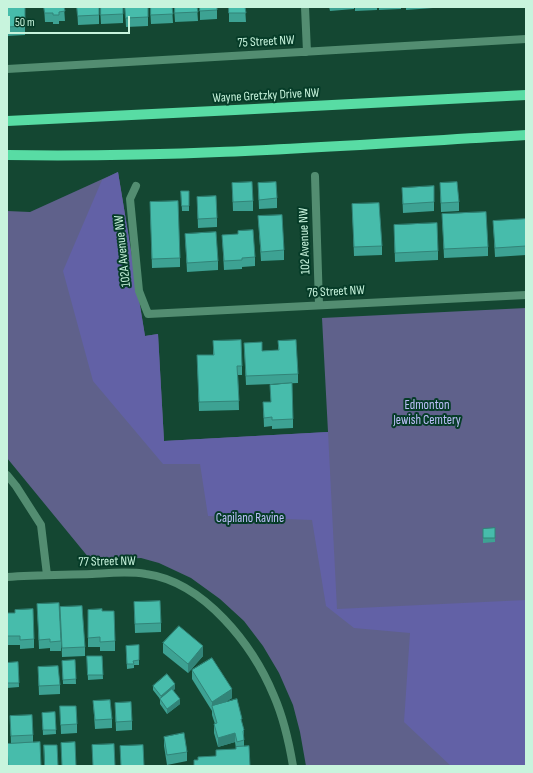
<!DOCTYPE html>
<style>
body{margin:0}
#map{position:relative;width:533px;height:773px;overflow:hidden;background:#144732;font-family:"Sofia Sans Condensed",sans-serif}
canvas{display:block}
.frame{position:absolute;inset:0;border:8px solid #c8f4dd;pointer-events:none}
.scale{position:absolute;left:8px;top:16px;width:122px;height:18px;box-sizing:border-box;border:2px solid #c8f4dd;border-top:0;padding-left:5px;font-size:12px;line-height:14px;white-space:nowrap;color:#c8f4dd;-webkit-text-stroke:3px #063c28;paint-order:stroke}
</style>
<div id="map">
<canvas width="533" height="773"></canvas>
<div class="frame"></div>
<div class="scale">50 m</div>
</div>
<script>
const g = document.querySelector('canvas').getContext('2d');
g.lineJoin = 'round';
function fill(path, color) { g.fillStyle = color; g.fill(path, 'evenodd'); }
function strokePath(path, color, width, dash) { g.strokeStyle = color; g.lineWidth = width; g.lineCap = dash ? 'butt' : 'round'; g.setLineDash(dash || []); g.stroke(path); }
function write(font, color, halo, rows, align = 'center') {
  g.font = font + ' "Sofia Sans Condensed",sans-serif'; g.lineWidth = 4; g.setLineDash([]); g.textBaseline = 'middle'; g.strokeStyle = halo; g.fillStyle = color; for (const [text, x, y, turn = 0] of rows) {
    g.save(); g.translate(x, y); g.rotate((+turn || 0) * Math.PI / 180); g.textAlign = isNaN(turn) ? turn : align; if (halo) g.strokeText(text, 0, 0); g.fillText(text, 0, 0); g.restore();
  }
}
const green = new Path2D(`
 M118 172 145 336 158 334 164 441 328 432 322 318 526 308V766H306L300 732 293 705 279 673 263 646 244 621 220 599 191 578 159 563 141 558 98 560 89 558 7 458V211L30 212Z`);
const forest = new Path2D(`
 M118 172 145 336 158 334 164 441 328 432 337 609 526 600V766H451L404 722 410 633 354 628 326 606 312 520 208 516 200 464H163L93 381 63 271 102 180Z`);
const minor = new Path2D(`
 M305 7 307 52
 M7 69 526 39
 M315 176 319 305
 M136 186 130 199 139 291 148 314 526 295
 M7 475 16 486 41 525 47 575
 M7 577C35 575 63 575 92 574 110 573 128 571 146 574 204 582 253 645 274 696 284 719 289 742 293 766`);
const primary = new Path2D(`
 M7 121 235 110 526 95
 M7 155C180 158 353 145 526 135`);
const wall = new Path2D(`
 M7 7 25 26V35L7 36Z
 M44 7H64L65 21H59V24H53V22H45Z
 M77 7H99V24L78 25Z
 M100 7H123V23L101 24Z
 M125 7H148V26L126 27Z
 M150 7H172L173 23 151 24Z
 M174 7H197L198 21 175 22Z
 M200 7H217V19L200 20Z
 M229 7H245L246 22H229Z
 M249 7H271L249 8Z
 M329 7H354V9L330 11Z
 M355 7H377V10L355 11Z
 M379 7H401V9L379 10Z
 M406 7H433V8L406 10Z
 M232 183 253 201V211H233Z
 M258 183 277 198V208L259 209Z
 M440 183 459 202V211L441 212Z
 M402 188 434 202V211L403 213Z
 M181 191H189V211H182Z
 M197 197 217 218V227L198 228Z
 M150 202 180 258V267L152 268Z
 M352 204 382 246V255L354 256Z
 M442 214 488 247V256L444 258Z
 M258 216 284 250V260L261 261Z
 M526 219V255L495 257 493 221Z
 M394 225 438 251V260L395 262Z
 M185 234 218 261V270L187 272Z
 M222 235 255 257V266L242 267V269L224 270Z
 M213 341 242 366V375H238L239 410 199 411 197 355H213Z
 M278 341 298 374V383L246 385 244 343 262 351 278 350Z
 M270 385 293 419V428L272 429V426L264 427 263 402H271Z
 M495 528V542L483 543V529Z
 M134 602 161 623V632L135 633Z
 M37 604 61 641V651H50V648L39 649Z
 M60 607 85 647V656L62 657Z
 M88 610 102 611 115 641V651H100V647H88Z
 M7 613 34 639V648L20 649V645H7Z
 M163 643 203 656 188 673 163 653Z
 M139 645V665H134V668L127 669 126 646Z
 M87 656H102L103 679 88 680Z
 M75 660 76 684H63L62 661Z
 M18 662 19 687 7 688V663Z
 M38 667 60 685V694L39 695Z
 M192 670 232 698 225 702 242 725 244 730V746L250 766 198 760 216 756 236 749 235 742 218 747 214 733V724H215L212 715V710V711L192 679Z
 M153 686 175 689 173 690 180 704 167 714 160 704V699L153 690Z
 M93 701 112 719V728L95 729Z
 M115 703 132 721V730L116 731Z
 M60 706 77 724V733L61 734Z
 M55 712 56 734 43 735 42 713Z
 M10 716 33 735V742L41 766H8L7 744H11Z
 M164 737 187 752V761L167 765 164 746Z`);
const shadedWall = new Path2D(`
 M203 646V656L188 673V664Z
 M175 684V689L161 700V696Z
 M232 689V698L213 710 212 706V711V702Z
 M180 699V704L167 714V709Z
 M235 733V742L218 747V738Z`);
const building = new Path2D(`
 M7 7H25V26L7 27Z
 M44 7H64L65 11 59 12V15H53V13H45Z
 M77 7H99V15L78 16Z
 M101 7H123V14L101 15Z
 M125 7H148V17L126 18Z
 M151 7H172L173 14 151 15Z
 M175 7H197L198 12 175 13Z
 M200 7H217V10L200 11Z
 M229 7H245L246 13H229Z
 M252 182 253 201 233 202 232 183Z
 M276 182 277 198 259 200 258 183Z
 M457 182 459 202 441 203 440 183Z
 M434 186V202L403 204 402 188Z
 M181 191H189V206H182Z
 M216 196 217 218 198 219 197 197Z
 M178 201 180 258 152 259 150 202Z
 M379 203 382 246 354 247 352 204Z
 M486 212 488 247 444 249 442 214Z
 M282 215 284 250 261 252 258 216Z
 M526 219V246L495 248 493 221Z
 M437 223 438 251 395 253 394 225Z
 M253 230 255 257 242 258V260L224 261 222 235 238 234V231Z
 M216 232 218 261 187 263 185 234Z
 M241 340 242 366H237L239 401 199 402 197 355H214L213 341Z
 M296 340 298 374 246 376 244 343 262 342V351L279 350 278 341Z
 M292 383 293 419 272 420V417L264 418 263 402H271L270 385Z
 M495 528V538H483V529Z
 M160 601 161 623 135 624 134 602Z
 M59 603 61 641 50 642V639L39 640 37 604Z
 M82 606 85 647 62 648 60 607Z
 M33 609 34 639 20 640V636H7V613H15V610Z
 M102 609V611H114L115 641 100 642V637L88 638V610Z
 M179 626 203 646 188 664 163 643Z
 M139 645V660L133 661 134 664H127L126 646Z
 M87 656H102L103 675H88Z
 M212 658 232 689 212 702 192 670Z
 M75 660 76 679 63 680 62 661Z
 M18 662 19 683H7V663Z
 M58 666 60 685 39 686 38 667Z
 M167 674 175 684 161 696 153 686Z
 M172 689 180 699 167 709 160 699Z
 M237 699 242 719H241L244 730 243 731 244 740 237 742 235 733 218 738 214 724 217 723 212 706Z
 M110 700 112 719 95 720 93 701Z
 M131 702 132 721 116 722 115 703Z
 M60 706H76L77 724 61 725Z
 M55 712 56 730H43L42 713Z
 M32 715 33 735 11 736 10 716Z
 M184 733 187 752 167 755 164 737Z
 M40 742 41 766H8L7 744Z
 M75 742 76 766H62L61 743Z
 M114 744 115 766H93L92 745Z
 M44 745H57L58 766H45Z
 M143 745 144 766H121L120 746Z
 M249 746 250 766H194V760H198V757L216 756V750L236 749V747Z`);
const streetNames = [
 ["75 Street NW",266,42,-3],
 ["Wayne Gretzky Drive NW",266,96,-3],
 ["102 Avenue NW",305,241,-92],
 ["102A Avenue NW",123,251,-96],
 ["76 Street NW",336,292,-3],
 ["77 Street NW",107,562,-1]
];
const parkNames = [
 ["Edmonton",427,406],
 ["Jewish Cemtery",427,421],
 ["Capilano Ravine",250,519]
];
fill(green, '#5f618b');
fill(forest, '#6261a6');
strokePath(minor, '#538d71', 8);
strokePath(primary, '#58dca4', 10);
fill(wall, '#3da293');
fill(shadedWall, '#328478');
fill(building, '#47bcab');
strokePath(building, '#328478', 1);
write('13px', '#c8f4dd', '#063c28', streetNames);
write('13px', '#bdc0fa', '#063c28', parkNames);
</script>
